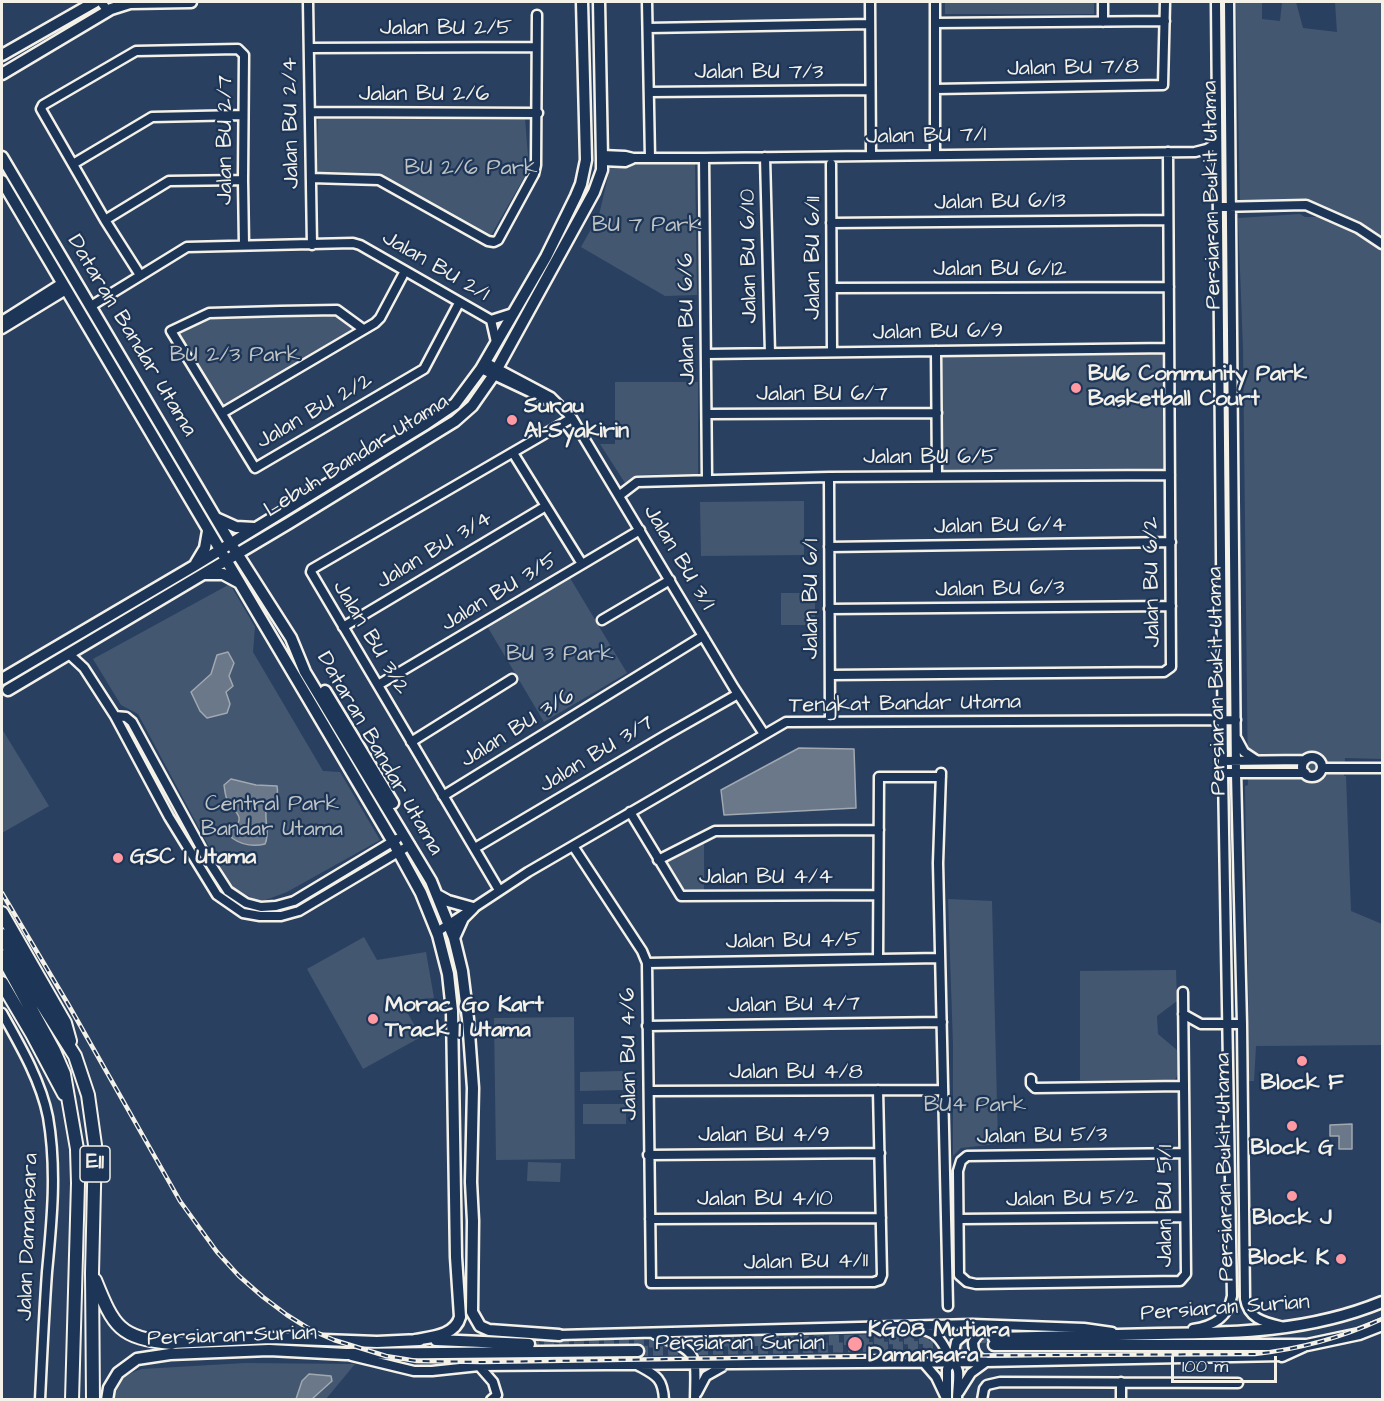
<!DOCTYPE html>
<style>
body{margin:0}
#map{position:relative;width:1384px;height:1401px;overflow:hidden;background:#2a4060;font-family:"Architects Daughter",sans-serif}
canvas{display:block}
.frame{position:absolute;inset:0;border:3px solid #f4f1e8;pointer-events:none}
.scale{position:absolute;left:1171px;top:1356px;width:106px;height:27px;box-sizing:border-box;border:3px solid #f4f1e8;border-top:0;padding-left:8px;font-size:18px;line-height:21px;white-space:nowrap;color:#f4f1e8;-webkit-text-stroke:4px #1d3557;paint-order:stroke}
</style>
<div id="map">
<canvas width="1384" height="1401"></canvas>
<div class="frame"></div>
<div class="scale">100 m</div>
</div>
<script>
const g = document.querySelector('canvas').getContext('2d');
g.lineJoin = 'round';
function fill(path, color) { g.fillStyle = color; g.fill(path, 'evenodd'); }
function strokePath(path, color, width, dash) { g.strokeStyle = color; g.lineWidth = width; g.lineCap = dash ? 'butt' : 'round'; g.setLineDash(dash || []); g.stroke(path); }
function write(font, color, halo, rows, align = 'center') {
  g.font = font + ' "Architects Daughter",sans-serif'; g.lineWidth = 4.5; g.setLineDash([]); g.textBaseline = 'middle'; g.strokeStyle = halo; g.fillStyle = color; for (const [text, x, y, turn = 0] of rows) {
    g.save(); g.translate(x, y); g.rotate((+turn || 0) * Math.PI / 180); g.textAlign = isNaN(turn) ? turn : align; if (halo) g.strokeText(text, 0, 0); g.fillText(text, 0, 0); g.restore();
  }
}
const green = new Path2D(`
 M945 2H1094V14H945Z
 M1236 2H1262V19L1280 21 1282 2H1296L1303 28 1337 32 1335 2H1382V759L1345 758 1344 776H1346L1351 911 1382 924V1045L1256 1046 1254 1081H1246L1249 1040 1245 786 1248 785 1243 348 1238 218 1300 214 1305 217H1335L1305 202 1240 200Z
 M525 118 529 169 490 237 376 175 316 174 318 119Z
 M695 163 697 295 665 296 581 247 599 215 611 164Z
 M334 315 355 328 223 409 176 334 207 318Z
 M1168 350 1169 474 939 475 937 352Z
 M615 382H698V474L635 475 625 483 600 444H615Z
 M804 501V555L701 556 700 502Z
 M570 578 627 673 544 722 487 626Z
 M230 584 255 627 253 652 323 771 340 772 380 840 287 892 260 902 230 886 138 714 121 705 93 659Z
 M781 593H815V625H781Z
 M2 729 49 806 2 833Z
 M704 840V893L683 894 665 861Z
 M948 899 992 901 998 1144 961 1148 953 1156V1045Z
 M364 937 377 960 426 952 434 998 401 1001 421 1037 363 1069 307 969Z
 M1176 970 1177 1001 1157 1016 1158 1034 1177 1050 1178 1074 1175 1080H1080V971Z
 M574 1017 575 1159 496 1160 494 1018Z
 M623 1071V1090L580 1091V1072Z
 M583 1104H626V1124H583Z
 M528 1162 561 1163 560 1182 527 1181Z
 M245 1363 355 1364 326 1399 114 1400C117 1382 125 1374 142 1369Z`);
const water = new Path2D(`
 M228 652 234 663 229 676 233 686 226 692 230 704 227 713 207 718 200 711 191 692 211 674 217 655Z
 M799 748 854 749 856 808 724 815 721 790Z
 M231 779 256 785 277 786C279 797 275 805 266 812 265 823 270 834 265 844 253 847 242 845 232 838L231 831C247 818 236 813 228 801 225 797 225 791 224 785Z
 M1352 1124V1149H1339V1136H1330V1125Z
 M309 1374 331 1376 332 1381 312 1399H296L302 1381Z`);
const majorTunnel = new Path2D(`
 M529 1344 994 1338
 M638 1351 982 1345`);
const minor = new Path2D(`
 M101 2 108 11
 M308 2 312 245
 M647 2 650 158
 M870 2 871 156
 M935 2V155
 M1103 2V22
 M1229 2 1236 773 1242 1024 1245 1299C1248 1318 1263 1322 1280 1326
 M935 23 1165 21
 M648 28 870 24
 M309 48 536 47
 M935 89 1163 85 1165 2
 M649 92 870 90
 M310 112 538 113
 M602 155 625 156 633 158H704L1195 152 1207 149 1217 143
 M765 157 770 353
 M704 158 707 479
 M602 161 625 162 632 159
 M73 164 152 117 243 115
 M831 164 832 352
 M311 178 379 180 488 241 494 242 498 240 534 174 536 165 537 15
 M1218 207 1306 205 1358 228 1382 244
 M105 220 169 181 243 180
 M831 223 1168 220
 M140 275 105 220 41 109 43 105 136 51 238 49 244 55 243 180 244 245
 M832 288 1169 287
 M91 306 187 247 353 243 360 245 491 320 496 342
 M491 320 513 313
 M2 321 62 283
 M2 329 66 290
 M363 329 337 310 280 311 209 313 171 331 255 468 424 369 459 303
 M936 351 937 476
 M707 354 1169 348
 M485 362 551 397 572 418 734 688 764 734
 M481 369 551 402
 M222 413 375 323 380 318 405 271
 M707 414 937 413
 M513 453 582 564
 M829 477 830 721
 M620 495 637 482 829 477 1170 475
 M829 547 1171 542
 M829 609 1171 606
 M602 620 670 580
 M343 627 546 506
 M69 654 84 668 115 716 169 817 217 895 243 913 260 916H281L299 911 410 845
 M830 675 1164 672 1171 667 1168 152
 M378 685 640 530
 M115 716 126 717 132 722 206 857 228 891 246 903 261 907 276 906 294 901 397 839
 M1237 739 1244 752 1256 760
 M411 742 512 679
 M1302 767a10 10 0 1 1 20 0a10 10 0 1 1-20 0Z
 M1223 761 1305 760
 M1322 768H1382
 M941 773 938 863 948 1306
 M1223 773H1305
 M443 796 703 636
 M630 812 681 896 878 895
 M573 846 642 951 647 963 651 1283 874 1282 880 1280 882 1275 878 1090
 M475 848 666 735 738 694
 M658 860 715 831 879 830
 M499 890 311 572 312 569 572 418
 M437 932 528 872 786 722 1236 720
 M878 959 879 777H941
 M647 963 940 958
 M1183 992 1186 1274 1180 1281 976 1284 967 1282 959 1275 958 1171 961 1161 967 1156 1184 1153
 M2 1013C20 1045 41 1081 48 1117 57 1169 52 1220 47 1272 44 1314 42 1357 40 1400
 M1183 1014 1201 1024H1242
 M647 1026 942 1022
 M1031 1079V1084L1035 1088 1183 1086
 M649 1091 943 1090
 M648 1155 880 1153
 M650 1219 881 1218
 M959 1219 1185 1217
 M917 1329C941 1331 943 1346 953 1363 956 1367 957 1366 958 1371 959 1380 957 1390 957 1400
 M1193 1329C1213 1326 1228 1318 1232 1296L1223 773 1216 2
 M654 1334C699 1354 696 1350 695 1400
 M559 1335 972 1324 1084 1328 1112 1332
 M352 1356 414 1371H432L479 1366 986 1362 1282 1356
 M985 1361C976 1357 973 1351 973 1342L978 1335 988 1330
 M923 1362 936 1377 945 1396
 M637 1365C655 1375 663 1377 664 1400
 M479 1366 493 1382 497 1395 491 1400
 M959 1392 971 1373 986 1362
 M697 1393 706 1376 722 1367
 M947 1400V1369L952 1362 956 1342 964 1335 987 1327
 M982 1400 984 1389 987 1385 1000 1382 1238 1383
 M1121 1400V1382`);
const major = new Path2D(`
 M2 55 95 2
 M2 74 111 9 130 3 191 2
 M2 157 231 544 291 638 305 672 431 881 454 938 462 971 468 1019 473 1088 471 1182 473 1221 472 1312 480 1326 489 1330 559 1335
 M2 181 393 842 421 893 438 935 448 974 452 1011 456 1257 460 1317C455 1336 431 1337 415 1340
 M216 518 236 527 254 528
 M196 563 205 548 208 531
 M204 574H223L238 582
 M2 679 194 566 424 425 455 404 481 369 546 257 576 196 581 184 586 160 582 2
 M8 690 289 523 455 421 472 406 493 376 594 192 602 170V158L599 2
 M325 691 393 803
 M437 895 448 901 473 908 463 918 454 938
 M994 1338C1049 1337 1104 1335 1158 1334 1236 1333 1309 1332 1382 1302
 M436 1340 529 1344
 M172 1343 270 1338 377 1342 420 1340
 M994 1345H1307L1359 1334 1382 1325
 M1282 1356 1304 1346
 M107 1400 109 1388 118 1373 137 1359 170 1354 269 1350 346 1354 638 1351`);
const highway = new Path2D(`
 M2 913 65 1023 70 1041
 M2 935 32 988 75 1056 88 1095 95 1145 92 1273 93 1400
 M2 956 54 1051 64 1074 77 1149 78 1183 72 1400
 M2 983 32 1034 64 1094
 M95 1280C114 1327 119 1338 172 1343`);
const rail = new Path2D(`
 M2 893 68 1004 180 1201 217 1252 239 1276 263 1297 287 1315 311 1330 334 1340 386 1356 417 1361 482 1362 866 1356 1255 1354C1300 1349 1341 1338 1382 1319`);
const markers = [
 [1076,388,6,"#ff9aa2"],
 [512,420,6,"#ff9aa2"],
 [118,858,6,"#ff9aa2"],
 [373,1019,6,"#ff9aa2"],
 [1302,1061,6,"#ff9aa2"],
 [1292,1126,6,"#ff9aa2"],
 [1292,1196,6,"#ff9aa2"],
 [1341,1259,6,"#ff9aa2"],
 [855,1344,8,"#ff9aa2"]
];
const shields = [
 [95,1164,30]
];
const shieldNames = [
 ["E11",95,1164]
];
const streetNames = [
 ["Jalan BU 2/5",446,29],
 ["Jalan BU 7/8",1073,69,-1],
 ["Jalan BU 7/3",759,73],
 ["Jalan BU 2/6",424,95],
 ["Jalan BU 2/4",292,123,-91],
 ["Jalan BU 7/1",926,137,-1],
 ["Jalan BU 2/7",226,140,-90],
 ["Persiaran Bukit Utama",1213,195,-91],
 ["Jalan BU 6/13",1000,203,-1],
 ["Jalan BU 6/10",750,256,-91],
 ["Jalan BU 6/11",814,258,-90],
 ["Jalan BU 2/1",435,267,30],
 ["Jalan BU 6/12",1000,270],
 ["Jalan BU 6/6",688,319,-91],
 ["Jalan BU 6/9",938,333,-1],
 ["Dataran Bandar Utama",131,336,59],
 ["Jalan BU 6/7",822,395],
 ["Jalan BU 2/2",315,412,-30],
 ["Lebuh Bandar Utama",357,457,-32],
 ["Jalan BU 6/5",930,458],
 ["Jalan BU 6/4",1000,527,-1],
 ["Jalan BU 3/4",435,551,-31],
 ["Jalan BU 3/1",678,558,59],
 ["Jalan BU 6/2",1153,582,-91],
 ["Jalan BU 6/3",1000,590,-1],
 ["Jalan BU 3/5",500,593,-31],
 ["Jalan BU 6/1",812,599,-90],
 ["Jalan BU 3/2",370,638,59],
 ["Persiaran Bukit Utama",1218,681,-91],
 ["Tengkat Bandar Utama",905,705,-1],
 ["Jalan BU 3/6",518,729,-32],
 ["Dataran Bandar Utama",379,754,60],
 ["Jalan BU 3/7",597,755,-31],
 ["Jalan BU 4/4",766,878],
 ["Jalan BU 4/5",793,942,-1],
 ["Jalan BU 4/7",794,1006,-1],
 ["Jalan BU 4/6",630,1054,-91],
 ["Jalan BU 4/8",796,1073],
 ["Jalan BU 4/9",764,1136],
 ["Jalan BU 5/3",1042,1137,-1],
 ["Persiaran Bukit Utama",1226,1167,-91],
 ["Jalan BU 4/10",765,1200],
 ["Jalan BU 5/2",1072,1200,-1],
 ["Jalan BU 5/1",1166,1206,-90],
 ["Jalan Damansara",29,1237,-88],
 ["Jalan BU 4/11",806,1263,-1],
 ["Persiaran Surian",1225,1309,-4],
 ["Persiaran Surian",232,1337,-2],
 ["Persiaran Surian",740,1344]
];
const parkNames = [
 ["BU 2/6 Park",471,169],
 ["BU 7 Park",647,226],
 ["BU 2/3 Park",235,356],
 ["BU 3 Park",560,655],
 ["Central Park",272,805],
 ["Bandar Utama",272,830],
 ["BU4 Park",975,1106]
];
const poiNames = [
 ["BU6 Community Park",1088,375],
 ["Basketball Court",1088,400],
 ["Surau",524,407],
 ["Al-Syakirin",524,432],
 ["GSC 1 Utama",130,858],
 ["Morac Go Kart",385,1006],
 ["Track 1 Utama",385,1031],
 ["Block F",1302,1084,"center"],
 ["Block G",1292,1149,"center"],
 ["Block J",1292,1219,"center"],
 ["Block K",1329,1259,"right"],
 ["KG08 Mutiara",868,1331],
 ["Damansara",868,1356]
];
fill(green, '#445771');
fill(water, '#6a788a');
strokePath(water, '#a1a8b0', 1.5);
strokePath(majorTunnel, '#485b74', 10, [10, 5]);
strokePath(minor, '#f4f1e8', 13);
strokePath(major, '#f4f1e8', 15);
strokePath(highway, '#f4f1e8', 16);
strokePath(minor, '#1d3557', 8);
strokePath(major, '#1d3557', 10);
strokePath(highway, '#1d3557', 12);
strokePath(rail, '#f4f1e8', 4.5);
strokePath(rail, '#1d3557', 2, [7]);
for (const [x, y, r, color] of markers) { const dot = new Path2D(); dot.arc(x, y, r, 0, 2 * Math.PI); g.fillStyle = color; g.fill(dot); strokePath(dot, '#1d3557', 2); }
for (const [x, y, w] of shields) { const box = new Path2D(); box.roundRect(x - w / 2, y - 18, w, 36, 4.5); g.fillStyle = '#1d3557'; g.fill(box); strokePath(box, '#f4f1e8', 1.5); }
write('bold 21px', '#f4f1e8', null, shieldNames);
write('22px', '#f4f1e8', '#1d3557', streetNames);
write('22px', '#bfc3c4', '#1d3557', parkNames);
write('bold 22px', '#f4f1e8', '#1d3557', poiNames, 'left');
</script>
